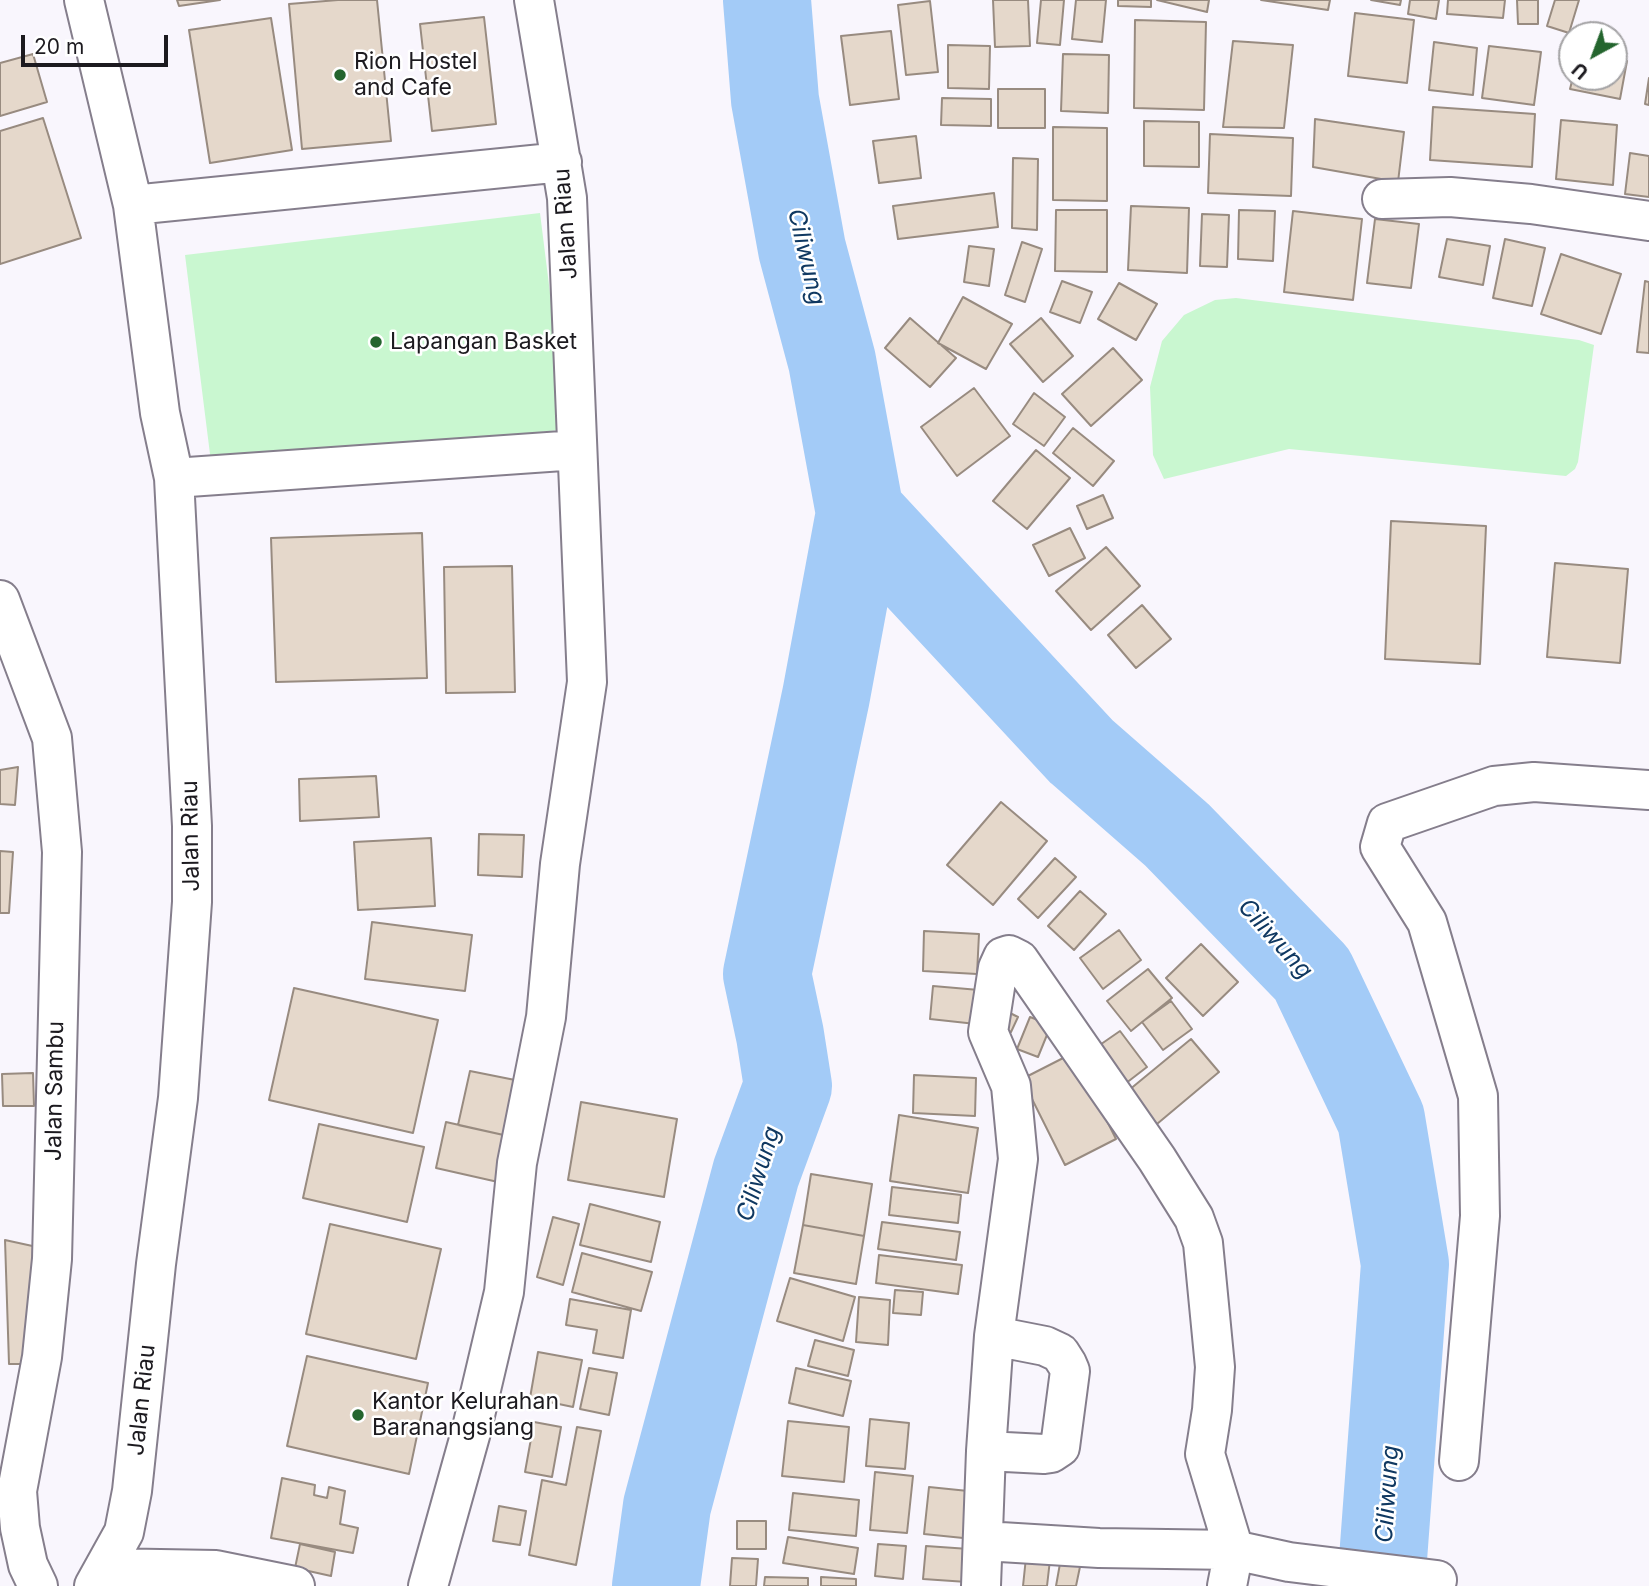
<!DOCTYPE html>
<style>
body{margin:0}
#map{position:relative;width:1649px;height:1586px;overflow:hidden;background:#f9f6fd;font-family:Inter,sans-serif}
canvas{display:block}
.north{position:absolute;left:1558px;top:21px;width:70px;height:70px;box-sizing:border-box;background:#fff;border:2px solid #a4a3a5;border-radius:50%;rotate:221deg;font-size:19px;font-weight:700;line-height:28px;text-align:center;color:#1c1a1f}
.north::after{content:'';display:block;margin:auto;width:24px;height:32px;background:#24652e;clip-path:polygon(50% 0,100% 100%,50% 72%,0 100%)}
.scale{position:absolute;left:21px;top:35px;width:147px;height:32px;box-sizing:border-box;border:4px solid #1c1a1f;border-top:0;padding-left:9px;font-size:21px;line-height:24px;white-space:nowrap;color:#1c1a1f;-webkit-text-stroke:5px #fff;paint-order:stroke}
</style>
<div id="map">
<canvas width="1649" height="1586"></canvas>
<div class="north">U</div>
<div class="scale">20 m</div>
</div>
<script>
const g = document.querySelector('canvas').getContext('2d');
g.lineJoin = 'round';
function fill(path, color) { g.fillStyle = color; g.fill(path, 'evenodd'); }
function strokePath(path, color, width, dash) { g.strokeStyle = color; g.lineWidth = width; g.lineCap = dash ? 'butt' : 'round'; g.setLineDash(dash || []); g.stroke(path); }
function write(font, color, halo, rows, align = 'center') {
  g.font = font + ' Inter,sans-serif'; g.lineWidth = 5; g.setLineDash([]); g.textBaseline = 'middle'; g.strokeStyle = halo; g.fillStyle = color; for (const [text, x, y, turn = 0] of rows) {
    g.save(); g.translate(x, y); g.rotate((+turn || 0) * Math.PI / 180); g.textAlign = isNaN(turn) ? turn : align; if (halo) g.strokeText(text, 0, 0); g.fillText(text, 0, 0); g.restore();
  }
}
const green = new Path2D(`
 M540 213 567 429 212 470 185 255Z
 M1236 298 1579 340 1594 345 1578 462 1575 469 1566 476 1289 449 1164 479 1153 455 1150 387 1162 341 1184 315 1215 300Z`);
const river = new Path2D(`
 M860 513 1081 751 1177 835 1312 974 1381 1119 1405 1264 1381 1586
 M656 1586 667 1506 756 1173 788 1086 780 1035 767 974 826 696 860 513 832 361 802 249 775 100 767 0`);
const building = new Path2D(`
 M177 0H220L179 6Z
 M338 0H377L391 141 302 149 289 4Z
 M993 0H1028L1030 46 995 47Z
 M1041 0H1064L1060 45 1037 43Z
 M1076 0H1106L1102 42 1072 39Z
 M1118 0H1151V7L1118 6Z
 M1157 0H1209L1207 12Z
 M1261 0H1330L1328 10Z
 M1371 0H1401L1400 5Z
 M1410 0H1439L1436 19 1408 14Z
 M1448 0H1505L1503 18 1447 14Z
 M1517 0H1538V24H1518Z
 M1555 0H1579L1569 33 1547 26Z
 M930 1 938 72 906 75 898 5Z
 M1355 13 1414 20 1407 83 1348 76Z
 M484 17 496 124 432 131 420 24Z
 M271 18 292 150 210 163 189 30Z
 M1135 20 1206 22 1204 110 1134 108Z
 M891 31 899 99 850 105 841 36Z
 M1233 41 1293 45 1284 128 1223 127Z
 M1434 42 1477 48 1473 95 1429 90Z
 M948 45 990 46 989 89 948 88Z
 M1489 46 1541 52 1534 105 1482 98Z
 M33 54 47 102 0 116V63Z
 M1063 54 1109 55 1108 113 1061 111Z
 M1614 58 1627 61 1620 99 1570 89 1573 77H1614Z
 M1649 78V105L1645 104Z
 M998 89H1045V128H998Z
 M942 98 991 99V126L941 125Z
 M1433 107 1535 114 1532 167 1430 160Z
 M43 118 81 238 0 264V131Z
 M1315 119 1404 132 1398 182 1313 167Z
 M1561 120 1617 125 1613 185 1556 179Z
 M1144 121 1199 122V167L1144 166Z
 M1053 127 1107 128V201L1053 200Z
 M1210 134 1293 138 1291 196 1208 193Z
 M916 136 921 178 879 183 873 141Z
 M1630 153 1649 156V197L1625 194Z
 M1013 158 1038 159 1037 230 1012 228Z
 M994 193 998 227 898 239 893 206Z
 M1131 206 1189 208 1187 273 1128 270Z
 M1056 210H1107V272L1055 271Z
 M1239 210 1275 211 1273 261 1238 259Z
 M1293 211 1362 219 1353 300 1284 292Z
 M1202 214 1229 215 1227 267 1200 266Z
 M1375 219 1419 224 1411 288 1367 283Z
 M1447 239 1490 246 1483 285 1439 277Z
 M1505 239 1545 248 1532 306 1493 298Z
 M1022 242 1042 249 1025 302 1005 295Z
 M969 246 994 249 989 286 964 282Z
 M1561 254 1621 274 1601 334 1541 314Z
 M1062 281 1092 292 1080 323 1050 312Z
 M1645 281 1649 282V353L1637 352Z
 M1119 283 1157 304 1136 340 1098 319Z
 M963 297 1012 324 986 369 938 343Z
 M910 318 956 358 930 387 885 348Z
 M1041 318 1073 356 1043 382 1010 344Z
 M1113 348 1142 380 1091 426 1062 394Z
 M974 388 1010 436 957 476 921 427Z
 M1034 393 1065 417 1044 446 1013 424Z
 M1073 428 1114 461 1093 486 1053 453Z
 M1036 450 1070 478 1027 529 993 501Z
 M1103 495 1113 518 1087 529 1077 506Z
 M1391 521 1486 526 1480 664 1385 659Z
 M1070 528 1085 558 1049 576 1033 545Z
 M422 533 427 678 276 682 271 538Z
 M1106 547 1140 586 1091 630 1056 591Z
 M1555 563 1628 569 1620 663 1547 657Z
 M512 566 515 692 446 693 444 567Z
 M1142 605 1171 639 1136 668 1108 635Z
 M18 767 15 805 0 804V770Z
 M376 776 379 817 300 821 299 779Z
 M1001 802 1047 841 993 905 947 865Z
 M479 834 524 835 522 877 478 875Z
 M431 838 435 906 358 910 354 842Z
 M0 851 13 852 9 913H0Z
 M1055 858 1076 877 1038 918 1018 899Z
 M1080 891 1106 914 1074 950 1048 926Z
 M372 922 472 935 465 991 365 979Z
 M1119 930 1141 960 1103 989 1080 958Z
 M924 931 979 934 977 974 923 971Z
 M1201 944 1238 982 1203 1016 1166 978Z
 M1148 969 1172 998 1131 1031 1107 1001Z
 M933 986 979 990 976 1024 930 1019Z
 M294 988 438 1020 413 1133 269 1100Z
 M1171 1001 1192 1029 1163 1050 1142 1022Z
 M1000 1008 1018 1017 1011 1032 993 1024Z
 M1030 1017 1051 1025 1038 1057 1017 1049Z
 M1120 1031 1147 1067 1121 1087 1094 1049Z
 M1191 1039 1219 1072 1151 1129 1123 1095Z
 M1073 1053 1116 1139 1065 1165 1022 1079Z
 M470 1071 520 1081 508 1136 458 1125Z
 M33 1073 34 1106H3L2 1074Z
 M914 1075 976 1078 975 1116 913 1113Z
 M581 1102 677 1119 664 1197 568 1180Z
 M899 1115 978 1128 968 1193 890 1181Z
 M446 1122 508 1136 498 1182 436 1168Z
 M319 1124 424 1147 407 1222 303 1198Z
 M811 1174 872 1184 864 1236 803 1225Z
 M892 1187 961 1195 958 1223 889 1215Z
 M590 1204 660 1222 651 1262 580 1245Z
 M553 1217 579 1224 563 1285 537 1277Z
 M882 1222 960 1232 956 1260 878 1249Z
 M330 1224 441 1249 416 1359 306 1334Z
 M803 1225 864 1236 856 1284 794 1273Z
 M5 1240 37 1247 32 1364H9Z
 M582 1253 652 1272 641 1311 572 1292Z
 M879 1255 962 1265 958 1294 876 1283Z
 M790 1278 855 1297 843 1341 777 1321Z
 M895 1290 923 1292 921 1315 893 1313Z
 M859 1297 890 1300 888 1345 856 1342Z
 M570 1299 631 1310 623 1358 593 1353 597 1330 566 1325Z
 M815 1340 854 1350 848 1376 808 1366Z
 M538 1352 582 1360 573 1407 530 1398Z
 M307 1356 428 1383 409 1474 287 1446Z
 M589 1368 617 1373 609 1415 580 1409Z
 M796 1368 851 1381 843 1416 789 1403Z
 M870 1419 909 1423 905 1469 866 1466Z
 M788 1421 849 1427 844 1482 782 1476Z
 M534 1422 561 1427 552 1477 525 1472Z
 M577 1427 601 1431 576 1565 529 1555 542 1480 566 1485Z
 M875 1472 913 1476 907 1533 870 1530Z
 M282 1478 315 1485 314 1495 327 1498 329 1487 345 1491 340 1524 358 1528 353 1553 271 1538Z
 M929 1487 978 1492 973 1539 924 1534Z
 M793 1493 859 1500 856 1536 789 1530Z
 M499 1506 526 1511 520 1545 493 1541Z
 M737 1521H766V1549H737Z
 M788 1537 858 1548 854 1574 783 1563Z
 M300 1544 335 1552 331 1576 295 1568Z
 M878 1544 906 1546 903 1579 875 1576Z
 M926 1546 969 1549 967 1582 923 1579Z
 M1027 1548 1051 1551 1047 1586H1023Z
 M732 1558 758 1559 756 1586H730Z
 M1061 1558 1081 1562 1076 1586H1056Z
 M765 1577 808 1578V1586H764Z
 M821 1577 856 1579V1586H821Z`);
const minor = new Path2D(`
 M84 0 133 205 160 413 174 478 192 826V902L178 1098 156 1264 132 1491 124 1532 94 1586
 M1382 199 1450 197 1531 204 1649 221
 M133 205 562 162
 M174 478 577 450
 M986 1451 1044 1454 1051 1453 1060 1447 1070 1371 1067 1364 1060 1353 1045 1346 994 1336
 M1459 1461 1480 1216 1478 1096 1427 922 1380 847 1387 823 1494 786 1534 782 1649 790
 M984 1541 1099 1548 1234 1550 1289 1562 1437 1580
 M104 1568 216 1570 295 1586
 M428 1586 471 1432 504 1292 517 1163 546 1017 560 864 587 682 567 198 534 0
 M981 1586 986 1451 994 1336 1018 1159 1011 1086 988 1032 998 968 1003 957 1009 955 1019 960 1157 1159 1194 1218 1203 1243 1215 1367 1212 1410 1205 1454 1234 1550 1227 1586`);
const tertiary = new Path2D(`
 M0 600 52 738 62 852 52 1259 42 1357 17 1491 20 1528 28 1565 38 1586`);
const markers = [
 [340,75,7,"#24652e"],
 [376,342,7,"#24652e"],
 [358,1415,7,"#24652e"]
];
const poiNames = [
 ["Rion Hostel",354,62],
 ["and Cafe",354,88],
 ["Lapangan Basket",390,342],
 ["Kantor Kelurahan",372,1402],
 ["Baranangsiang",372,1428]
];
const streetNames = [
 ["Jalan Riau",566,224,-94],
 ["Jalan Riau",191,836,-91],
 ["Jalan Sambu",55,1091,-89],
 ["Jalan Riau",142,1400,-84]
];
const waterNames = [
 ["Ciliwung",806,257,77],
 ["Ciliwung",1275,939,48],
 ["Ciliwung",759,1174,-73],
 ["Ciliwung",1388,1494,-86]
];
fill(green, '#c9f7d0');
strokePath(river, '#a3cbf7', 88);
fill(building, '#e5d8cb');
strokePath(building, '#988b80', 2);
strokePath(minor, '#857e8c', 42);
strokePath(tertiary, '#857e8c', 42);
strokePath(minor, '#fff', 38);
strokePath(tertiary, '#fff', 38);
for (const [x, y, r, color] of markers) { const dot = new Path2D(); dot.arc(x, y, r, 0, 2 * Math.PI); g.fillStyle = color; g.fill(dot); strokePath(dot, '#fff', 2.5); }
write('23px', '#1c1a1f', '#fff', poiNames, 'left');
write('23px', '#1c1a1f', '#fff', streetNames);
write('italic 24px', '#0f3861', '#fff', waterNames);
</script>
